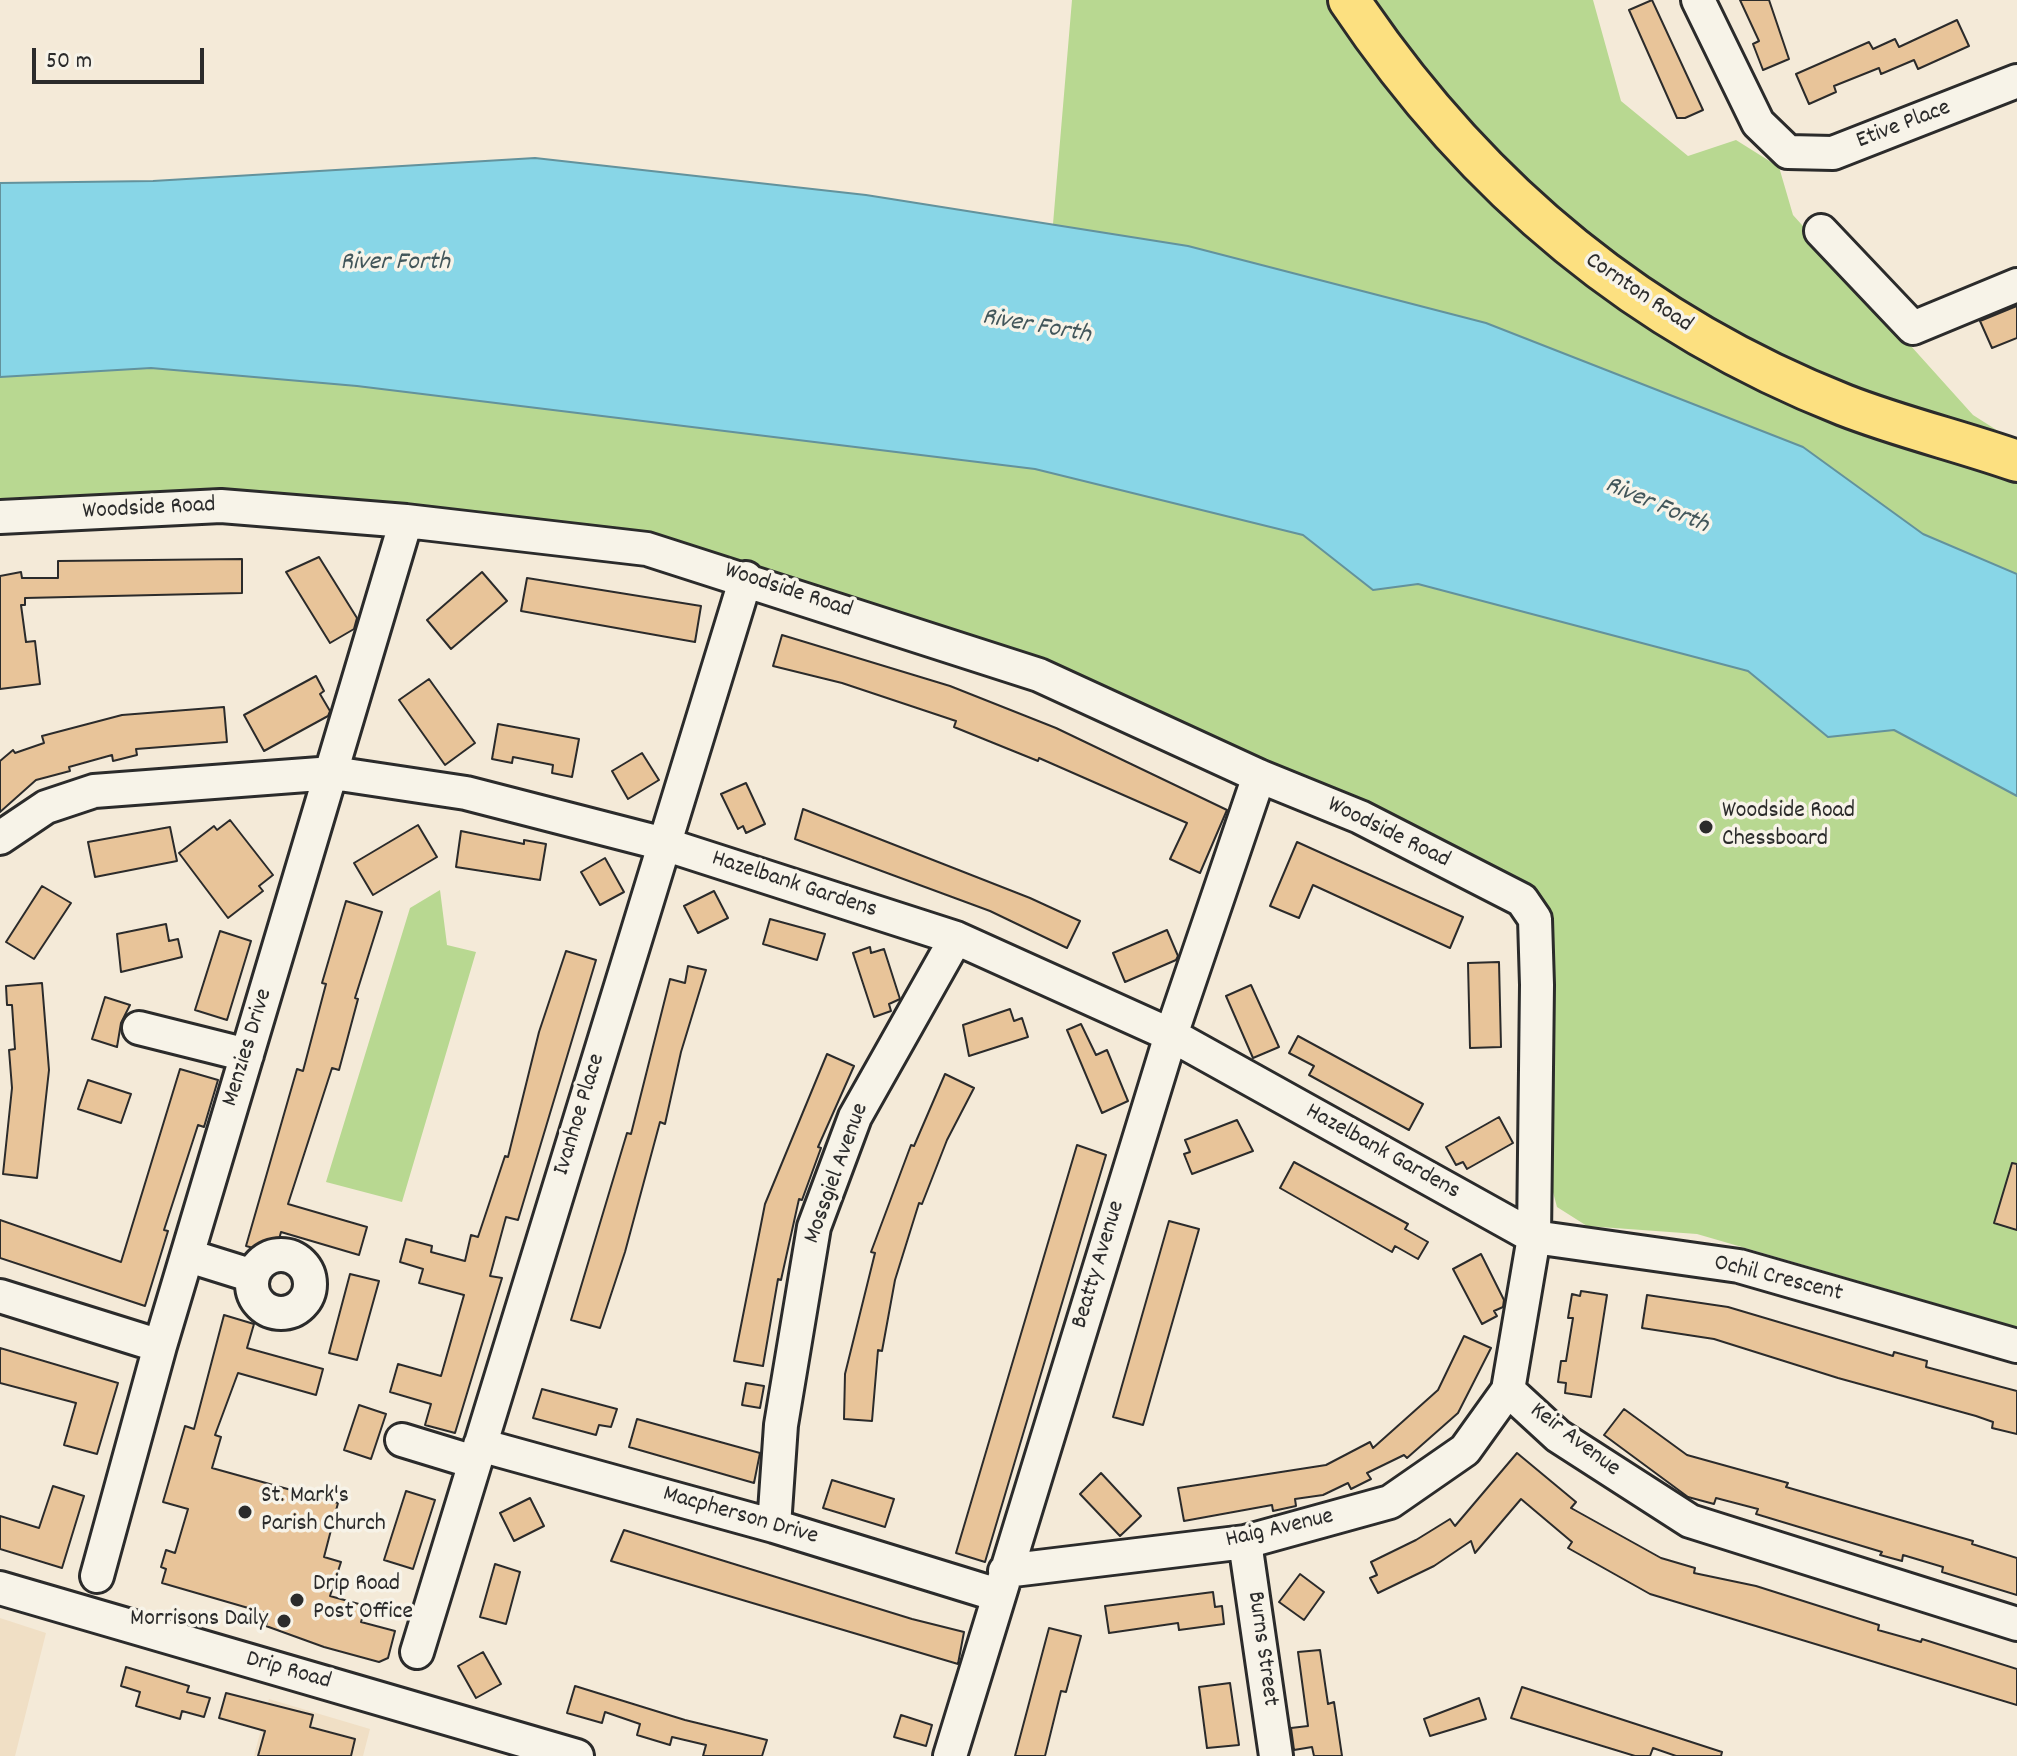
<!DOCTYPE html>
<style>
body{margin:0}
#map{position:relative;width:2017px;height:1756px;overflow:hidden;background:#f4ead8;font-family:Dekko,sans-serif}
canvas{display:block}
.scale{position:absolute;left:32px;top:48px;width:172px;height:36px;box-sizing:border-box;border:4px solid #2b2b2b;border-top:0;padding-left:10px;font-size:24px;line-height:28px;white-space:nowrap;color:#2b2b2b;-webkit-text-stroke:6px #f7f3e8;paint-order:stroke}
</style>
<div id="map">
<canvas width="2017" height="1756"></canvas>
<div class="scale">50 m</div>
</div>
<script>
const g = document.querySelector('canvas').getContext('2d');
g.lineJoin = 'round';
function fill(path, color) { g.fillStyle = color; g.fill(path, 'evenodd'); }
function strokePath(path, color, width, dash) { g.strokeStyle = color; g.lineWidth = width; g.lineCap = dash ? 'butt' : 'round'; g.setLineDash(dash || []); g.stroke(path); }
function write(font, color, halo, rows, align = 'center') {
  g.font = font + ' Dekko,sans-serif'; g.lineWidth = 7; g.setLineDash([]); g.textBaseline = 'middle'; g.strokeStyle = halo; g.fillStyle = color; for (const [text, x, y, turn = 0] of rows) {
    g.save(); g.translate(x, y); g.rotate((+turn || 0) * Math.PI / 180); g.textAlign = isNaN(turn) ? turn : align; if (halo) g.strokeText(text, 0, 0); g.fillText(text, 0, 0); g.restore();
  }
}
const built = new Path2D(`
 M0 1618 46 1633 15 1756H0Z
 M269 1699 370 1729 363 1756H254Z`);
const green = new Path2D(`
 M1072 0H1593L1621 101 1688 156 1736 140 1779 167 1793 215 1973 415 2017 443V574L1923 534 1803 447 1053 224Z
 M151 368 357 386 1035 469 1303 535 1373 590 1418 584 1748 671 1828 737 1894 730 2017 796V1327L1697 1234 1587 1226 1557 1207 1550 1181 1553 927 1541 904 1034 667 488 522 0 515V377Z
 M440 890 447 945 476 952 402 1202 326 1182 410 908Z`);
const water = new Path2D(`
 M535 158 866 195 1188 246 1486 323 1803 447 1923 534 2017 574V796L1894 730 1828 737 1748 671 1418 584 1373 590 1303 535 1035 469 357 386 151 368 0 377V183L153 181Z`);
const building = new Path2D(`
 M1652 0 1703 110 1685 118H1677L1629 10Z
 M1740 0H1769L1789 59 1763 70 1753 44 1759 41Z
 M1957 20 1969 46 1918 69 1914 60 1881 74 1879 68 1834 86 1836 92 1809 104 1796 74 1869 42 1873 49 1895 39 1899 47Z
 M2017 306V338L1992 348 1980 321Z
 M319 557 357 618 354 629 330 643 286 572Z
 M242 559V593L25 598V605H21L26 642 35 641 40 684 0 689V576L21 572 22 578H58V561Z
 M482 572 507 601 451 649 427 620Z
 M527 578 701 606 695 642 521 611Z
 M782 635 950 686 1056 728 1227 810 1200 873 1170 859 1187 823 1039 758 1038 761 954 727 956 721 842 683 773 666Z
 M316 676 324 691 320 694 330 711 328 716 264 751 244 715Z
 M429 679 475 743 445 765 399 700Z
 M224 707 227 742 136 749 137 755 113 761 112 755 69 767 70 771 36 780 0 812V761L13 750 15 753 44 743 42 736 122 715Z
 M498 724 579 739 572 777 552 773 553 765 513 757 512 763 492 759Z
 M642 753 659 780 628 799 612 771Z
 M746 783 765 824 746 833 743 826 738 829 721 794Z
 M803 809 1030 898 1080 921 1067 948 990 911 795 839Z
 M230 820 273 875 259 886 263 891 228 918 179 853 214 826 217 830Z
 M418 825 437 857 373 895 354 863Z
 M170 827 177 861 95 877 88 842Z
 M461 831 524 844V840L546 844 540 880 456 867Z
 M1297 842 1463 917 1450 948 1313 885 1299 918 1270 906Z
 M605 858 624 892 600 905 581 872Z
 M42 886 71 903 34 959 6 942Z
 M714 891 728 918 698 933 684 906Z
 M346 901 382 912 355 998 358 999 339 1070 332 1068 288 1204 367 1227 359 1255 281 1232 275 1254 246 1246 297 1069 303 1071 326 984 322 983Z
 M770 919 825 934 817 960 763 944Z
 M166 924 169 941 178 939 182 957 121 972 117 934Z
 M1167 930 1178 956 1176 960 1125 982 1113 953Z
 M220 931 251 941 227 1020 195 1010Z
 M870 947 871 953 884 949 900 999 889 1004 891 1011 874 1017 853 953Z
 M566 951 596 960 518 1220 506 1217 490 1276 502 1278 455 1433 425 1425 431 1404 390 1392 398 1364 441 1376 464 1295 419 1283 423 1269 400 1262 406 1239 432 1246 431 1252 465 1261 471 1235 478 1237 505 1156 508 1157 539 1032Z
 M1499 962 1501 1047 1470 1048 1468 963Z
 M688 966 706 970 681 1052 665 1124 660 1122 625 1252 600 1328 571 1320 627 1133 631 1134 670 979 685 983Z
 M42 983 49 1070 37 1178 3 1174 12 1088 9 1050 15 1049 12 1005H7L6 986Z
 M1251 985 1279 1047 1253 1058 1226 996Z
 M105 997 130 1005 121 1023 117 1047 92 1039Z
 M1010 1009 1014 1021 1022 1018 1028 1037 969 1056 963 1025Z
 M1081 1024 1096 1055 1107 1050 1128 1101 1102 1113 1067 1030Z
 M1298 1036 1423 1104 1409 1130 1309 1075 1314 1066 1289 1053Z
 M827 1054 854 1066 818 1147 821 1148 802 1200 799 1199 781 1280 778 1279 763 1366 734 1361 765 1204Z
 M180 1069 218 1080 204 1127 198 1125 164 1230 168 1231 145 1306 0 1258V1220L121 1262Z
 M945 1074 974 1088 947 1140 922 1204 919 1203 895 1280 882 1351 878 1350 872 1421 844 1419 845 1374 875 1253 871 1252 911 1145 914 1146Z
 M88 1080 131 1094 121 1123 78 1109Z
 M1499 1117 1513 1143 1467 1169 1463 1162 1456 1165 1446 1147Z
 M1237 1120 1253 1151 1192 1174 1184 1154 1190 1152 1185 1140Z
 M1077 1145 1106 1155 985 1562 956 1553Z
 M1294 1162 1408 1224 1405 1229 1428 1242 1418 1259 1395 1246 1392 1252 1280 1188Z
 M2012 1163 2017 1164V1230L1994 1223Z
 M1169 1221 1199 1229 1143 1425 1113 1417Z
 M1481 1254 1504 1300 1503 1307 1494 1311 1497 1316 1482 1324 1453 1269Z
 M350 1274 379 1281 357 1360 329 1353Z
 M1581 1291 1607 1295 1591 1397 1565 1393 1566 1383 1558 1382 1561 1361H1566L1573 1318H1568L1572 1294 1580 1296Z
 M1647 1295 1728 1307 1893 1356 1894 1352 1927 1361 1926 1367 2017 1391V1434L1992 1428 1993 1422 1976 1416 1838 1378 1714 1339 1642 1328Z
 M224 1315 254 1324 247 1348 323 1369 316 1395 238 1373 215 1435 221 1437 212 1468 338 1503 324 1557 341 1562 330 1596 366 1606 361 1622 395 1631 388 1658 379 1662 324 1647 266 1626 269 1614 162 1583 166 1569 161 1567 166 1550 175 1553 188 1509 163 1502 185 1426 194 1429Z
 M1464 1336 1491 1348 1458 1413 1407 1458 1404 1455 1367 1473 1371 1479 1351 1489 1348 1483 1323 1495 1295 1499 1296 1506 1273 1511 1272 1505 1184 1521 1178 1488 1326 1465 1370 1442 1373 1448 1438 1390Z
 M0 1348 118 1383 97 1454 64 1445 76 1403 0 1383Z
 M746 1383 764 1386 760 1408 742 1405Z
 M542 1389 617 1409 611 1427 599 1425 596 1435 533 1418Z
 M359 1405 386 1414 371 1459 344 1450Z
 M1624 1409 1687 1455 1788 1483 1786 1487 1973 1541 1972 1544 2017 1558V1595L1942 1572 1943 1567 1903 1555 1902 1561 1880 1555 1882 1552 1756 1514 1758 1509 1716 1498 1714 1504 1688 1497 1604 1435Z
 M637 1419 760 1453 754 1483 629 1447Z
 M1517 1453 1576 1502 1571 1508 1661 1558 1695 1568 1694 1573 1756 1586 1879 1625 1878 1630 1921 1642 1922 1639 2017 1669V1705L1650 1594 1568 1548 1572 1542 1521 1499 1475 1553 1471 1541 1434 1566 1378 1593 1370 1578 1377 1575 1371 1562 1416 1540 1450 1519 1455 1526Z
 M1101 1473 1141 1516 1120 1536 1080 1494Z
 M832 1480 894 1499 885 1527 823 1508Z
 M53 1486 84 1496 62 1568 0 1549V1516L39 1528Z
 M406 1491 435 1500 413 1569 384 1560Z
 M530 1498 544 1526 514 1541 500 1513Z
 M624 1530 912 1619 964 1632 958 1664 611 1561Z
 M495 1564 520 1572 506 1624 480 1617Z
 M1300 1574 1324 1592 1304 1620 1279 1602Z
 M1213 1592 1215 1607 1222 1606 1224 1624 1179 1630 1178 1623 1109 1633 1105 1606Z
 M1049 1628 1081 1636 1066 1692 1061 1691 1045 1756H1015Z
 M1320 1650 1328 1704 1334 1702 1342 1756H1314L1312 1747 1294 1750 1291 1728 1308 1726 1298 1652Z
 M483 1652 501 1684 476 1698 458 1666Z
 M126 1667 189 1686 187 1692 210 1698 204 1717 182 1711 180 1719 136 1706 140 1692 121 1686Z
 M1230 1683 1239 1745 1207 1748 1199 1687Z
 M575 1686 685 1720 767 1740 762 1756H703L706 1745 672 1737 670 1745 637 1735 640 1724 605 1712 602 1723 567 1713Z
 M1522 1687 1722 1752 1721 1756H1676L1653 1748 1650 1756H1635L1511 1718Z
 M226 1693 313 1715 310 1727 355 1739 351 1756H258L265 1731 219 1718Z
 M1479 1698 1486 1719 1430 1736 1424 1719Z
 M901 1715 932 1725 926 1746 894 1737Z`);
const minor = new Path2D(`
 M1698 0 1758 123 1788 152 1833 153 2017 81
 M1821 231 1913 328 2017 285
 M0 517 221 506 406 521 647 549 1039 675 1259 776 1360 817 1522 900 1535 919 1537 985 1534 1237 1508 1390 1558 1436 1690 1521 2017 1624
 M0 838 46 807 94 791 333 773 466 793 664 844 956 938 1171 1035 1534 1237 1739 1266 2017 1346
 M139 1028 247 1055
 M252 1284a29 29 0 1 1 58 0a29 29 0 1 1-58 0Z
 M189 1256 253 1276
 M0 1296 160 1346
 M402 1440 474 1462
 M480 1445 774 1526 998 1595
 M774 1526 781 1425 814 1227 855 1117 956 938
 M1245 1542 1276 1756
 M1005 1571 1245 1542 1390 1502 1465 1450 1508 1390
 M97 1576 160 1346 406 521
 M0 1588 577 1756
 M417 1652 746 578
 M950 1756 1171 1035 1259 776`);
const major = new Path2D(`
 M1349 0C1473 185 1636 323 1844 405 1900 427 1960 441 2017 461`);
const markers = [
 [1706,827,8,"#2b2b2b"],
 [245,1512,8,"#2b2b2b"],
 [297,1600,8,"#2b2b2b"],
 [284,1621,8,"#2b2b2b"]
];
const streetNames = [
 ["Etive Place",1904,126,-21],
 ["Cornton Road",1638,294,34],
 ["Woodside Road",149,510,-3],
 ["Woodside Road",788,592,18],
 ["Woodside Road",1388,834,26],
 ["Hazelbank Gardens",794,886,18],
 ["Menzies Drive",249,1048,-73],
 ["Ivanhoe Place",581,1115,-73],
 ["Hazelbank Gardens",1382,1153,29],
 ["Mossgiel Avenue",838,1174,-70],
 ["Beatty Avenue",1100,1265,-73],
 ["Ochil Crescent",1778,1280,14],
 ["Keir Avenue",1574,1441,37],
 ["Macpherson Drive",740,1517,16],
 ["Haig Avenue",1280,1530,-13],
 ["Burns Street",1261,1649,82],
 ["Drip Road",288,1672,16]
];
const poiNames = [
 ["Woodside Road",1722,813],
 ["Chessboard",1722,841],
 ["St. Mark's",261,1498],
 ["Parish Church",261,1526],
 ["Drip Road",313,1586],
 ["Post Office",313,1614],
 ["Morrisons Daily",268,1621,"right"]
];
const waterNames = [
 ["River Forth",395,264],
 ["River Forth",1036,328,10],
 ["River Forth",1656,507,23]
];
fill(built, '#f0dfc5');
fill(green, '#b8d891');
fill(water, '#88d6e7');
strokePath(water, '#63929c', 2);
fill(building, '#e8c499');
strokePath(building, '#2b2b2b', 2);
strokePath(minor, '#2b2b2b', 38);
strokePath(major, '#2b2b2b', 46);
strokePath(minor, '#f7f3e8', 32);
strokePath(major, '#fce080', 40);
for (const [x, y, r, color] of markers) { const dot = new Path2D(); dot.arc(x, y, r, 0, 2 * Math.PI); g.fillStyle = color; g.fill(dot); strokePath(dot, '#f7f3e8', 3); }
write('24px', '#2b2b2b', '#f7f3e8', streetNames);
write('24px', '#2b2b2b', '#f7f3e8', poiNames, 'left');
write('italic 26px', '#42565a', '#f7f3e8', waterNames);
</script>
